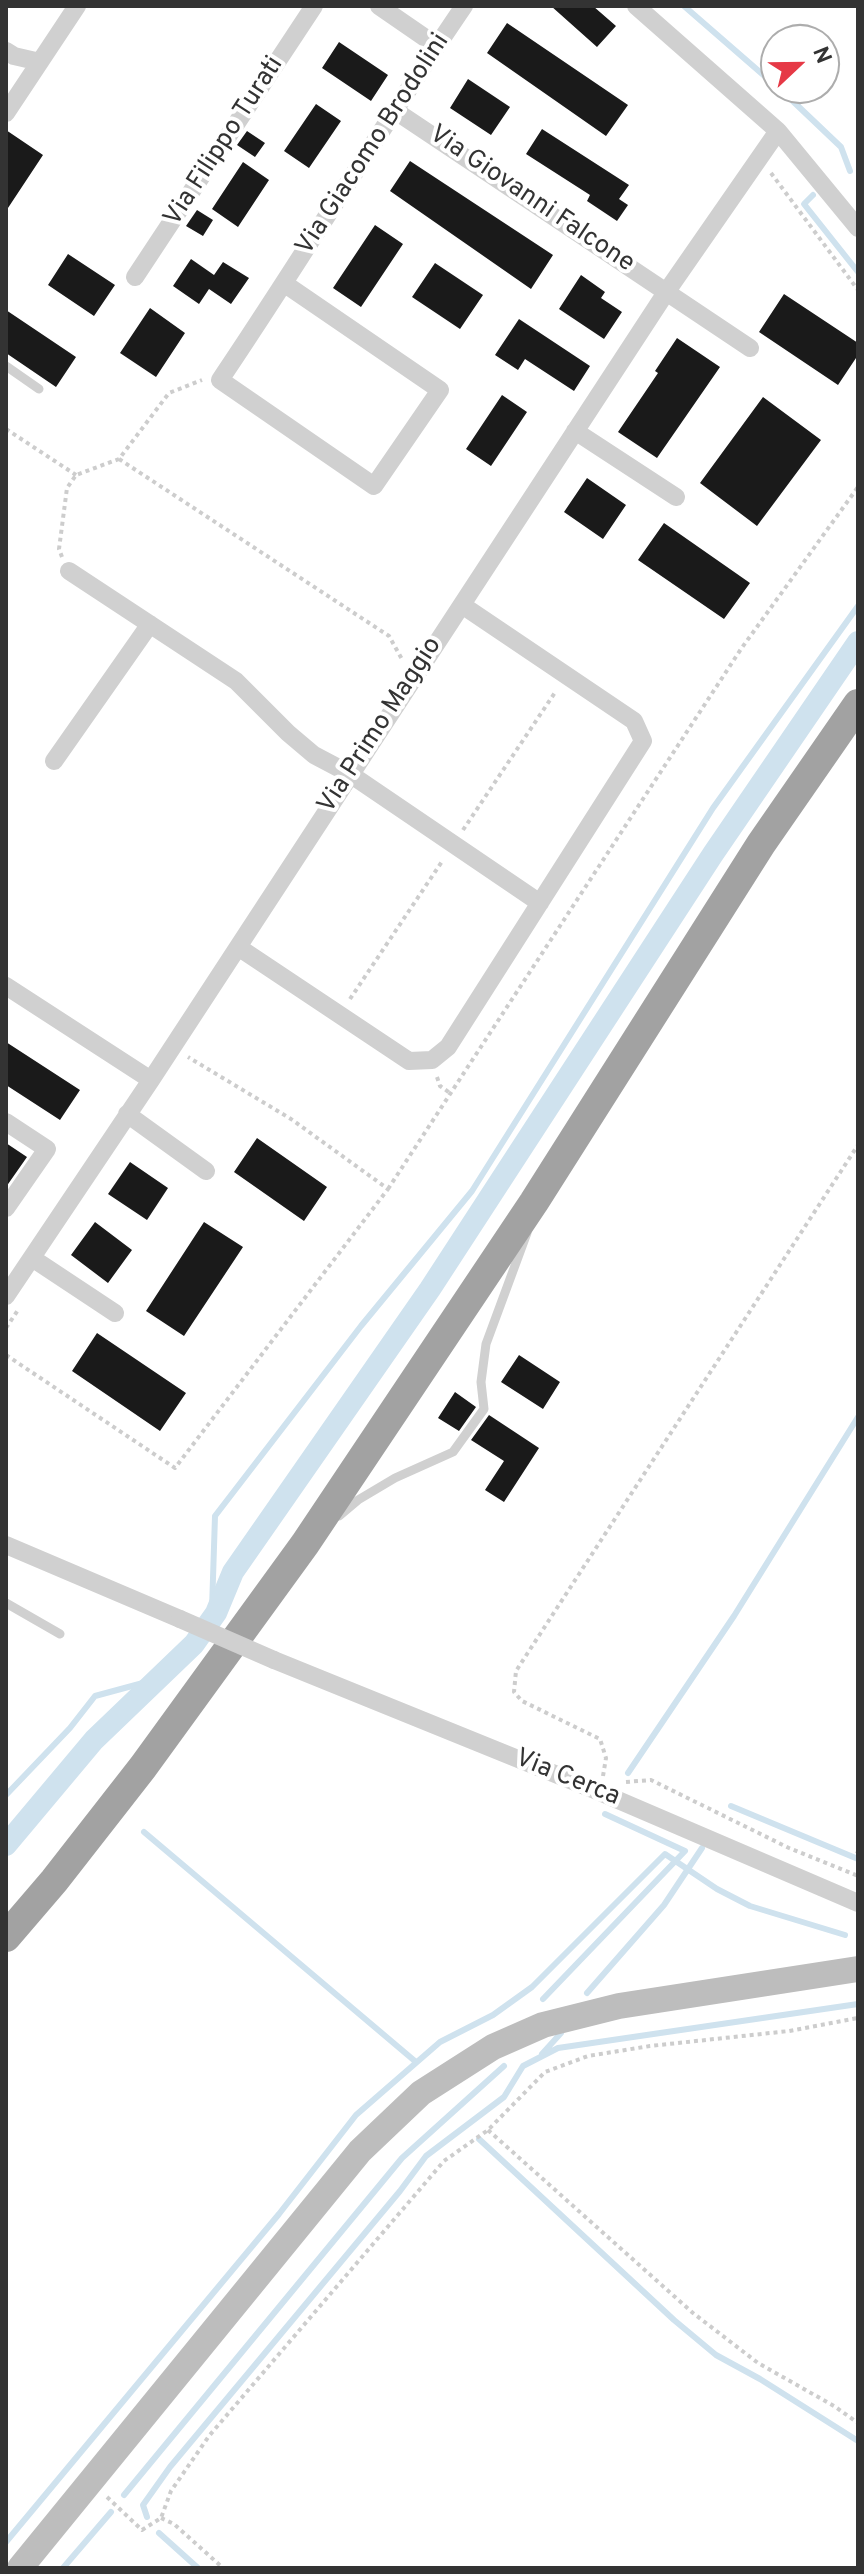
<!DOCTYPE html>
<style>
body{margin:0}
#map{position:relative;width:864px;height:2574px;overflow:hidden;background:#fff;font-family:Overpass,sans-serif}
canvas{display:block}
.frame{position:absolute;inset:0;border:8px solid #333;pointer-events:none}
.north{position:absolute;left:760px;top:24px;width:80px;height:80px;box-sizing:border-box;background:#fff;border:2px solid #adadad;border-radius:50%;rotate:68deg;font-size:22px;font-weight:700;line-height:32px;text-align:center;color:#333}
.north::after{content:'';display:block;margin:auto;width:28px;height:36px;background:#e63946;clip-path:polygon(50% 0,100% 100%,50% 72%,0 100%)}
</style>
<div id="map">
<canvas width="864" height="2574"></canvas>
<div class="frame"></div>
<div class="north">N</div>
</div>
<script>
const g = document.querySelector('canvas').getContext('2d');
g.lineJoin = 'round';
function strokePath(path, color, width, dash) { g.strokeStyle = color; g.lineWidth = width; g.lineCap = dash ? 'butt' : 'round'; g.setLineDash(dash || []); g.stroke(path); }
function fill(path, color) { g.fillStyle = color; g.fill(path, 'evenodd'); }
function write(font, color, halo, rows, align = 'center') {
  g.font = font + ' Overpass,sans-serif'; g.lineWidth = 8; g.setLineDash([]); g.textBaseline = 'middle'; g.strokeStyle = halo; g.fillStyle = color; for (const [text, x, y, turn = 0] of rows) {
    g.save(); g.translate(x, y); g.rotate((+turn || 0) * Math.PI / 180); g.textAlign = isNaN(turn) ? turn : align; if (halo) g.strokeText(text, 0, 0); g.fillText(text, 0, 0); g.restore();
  }
}
const stream = new Path2D(`
 M684 6 776 86
 M779 88 841 147 850 171
 M813 195 804 204 858 272
 M628 1773 734 1616 858 1417
 M6 1795 70 1728 95 1696 143 1683 185 1645 212 1609 215 1516 361 1326 472 1191 713 808 858 606
 M731 1806 858 1859
 M144 1832 416 2062
 M587 1993 664 1905 702 1848
 M543 1999 685 1851 605 1814
 M542 2054 561 2033
 M479 2139 674 2320 716 2355 760 2379 858 2441
 M124 2495 402 2158 504 2066
 M147 2517 143 2505 170 2467 400 2191 426 2156 504 2097 523 2066 558 2048 858 2004
 M159 2533 198 2568
 M6 2542 279 2214 356 2115 440 2042 493 2015 532 1987 665 1854 717 1889 750 1906 845 1935
 M63 2568 111 2512`);
const canal = new Path2D(`
 M6 1845 94 1740 194 1644 216 1613 233 1572 430 1289 713 854 858 642`);
const building = new Path2D(`
 M551 6H593L616 26 597 47Z
 M507 23 628 105 606 136 487 53Z
 M339 42 388 75 371 101 322 68Z
 M468 79 510 107 491 135 450 108Z
 M316 104 341 121 309 168 284 151Z
 M542 129 629 185 619 199 628 205 617 221 587 201 590 195 526 154Z
 M6 130 43 155 6 211Z
 M247 131 265 143 255 157 237 145Z
 M410 161 553 255 531 289 390 191Z
 M243 162 269 180 238 227 212 209Z
 M197 210 213 220 203 236 186 226Z
 M375 225 403 244 361 307 333 288Z
 M68 254 115 285 94 316 48 285Z
 M191 259 214 275 223 262 249 278 231 304 209 289 199 304 173 286Z
 M435 263 483 295 460 329 412 297Z
 M581 275 605 292 601 298 622 312 604 339 559 309Z
 M784 294 858 343V355L838 385 759 332Z
 M150 308 185 333 156 377 120 353Z
 M6 310 76 357 56 387 6 353Z
 M519 319 590 366 574 391 525 359 518 370 495 355Z
 M677 338 720 367 657 458 618 432 658 373 655 371Z
 M502 395 527 412 491 466 466 449Z
 M763 397 821 440 757 526 700 483Z
 M587 478 626 505 603 539 564 512Z
 M664 523 750 583 724 619 638 560Z
 M6 1042 80 1090 60 1120 6 1085Z
 M257 1138 327 1187 304 1221 234 1172Z
 M6 1143 27 1157 6 1187Z
 M130 1162 168 1188 147 1220 108 1194Z
 M95 1222 132 1250 108 1283 71 1255Z
 M204 1222 243 1247 184 1336 146 1311Z
 M97 1333 186 1393 160 1431 72 1371Z
 M519 1355 560 1382 543 1409 501 1382Z
 M455 1392 476 1407 459 1431 438 1418Z
 M489 1415 539 1448 504 1502 485 1490 504 1461 471 1440Z`);
const path = new Path2D(`
 M771 173 858 290
 M6 429 76 475
 M119 459 389 636 403 661
 M62 557 59 549 67 488 76 475 119 459 169 393 202 380
 M463 830 556 691
 M350 999 443 860
 M437 1077 440 1086 450 1093
 M388 1189 741 649 858 487
 M6 1328 18 1310
 M6 1355 175 1468 388 1189 291 1119 188 1057
 M603 1776 606 1758 600 1739 522 1701 514 1692 516 1671 858 1145
 M626 1782 651 1780 789 1848 858 1876
 M856 1851 858 1852
 M488 2130 693 2313 758 2363 834 2406 858 2423
 M107 2497 142 2530 161 2518 171 2491 209 2436 444 2161 488 2130 545 2072 588 2056 650 2046 789 2031 858 2018
 M161 2518 174 2524 223 2568`);
const service = new Path2D(`
 M6 366 39 389
 M339 1516 358 1500 395 1478 453 1452 484 1409 481 1382 486 1344 527 1233
 M6 1603 60 1634`);
const minor = new Path2D(`
 M379 6 437 46
 M6 51 14 56 40 62
 M394 110 750 348
 M6 113 77 6
 M778 131 858 228
 M135 277 314 6
 M285 284 440 390 374 486 220 380C303 257 380 129 464 6
 M575 431 676 497
 M69 571 236 681 288 733 314 755 350 774 540 903
 M54 761 150 624
 M238 947 409 1061 432 1060 448 1047 643 741 634 721 462 605
 M6 986 151 1080
 M127 1114 206 1171
 M6 1122 47 1149 6 1208
 M32 1258 115 1313
 M6 1296 151 1080 667 291 778 131 636 6
 M6 1545 180 1619
 M274 1660 597 1791 858 1903`);
const secondary = new Path2D(`
 M20 2568 360 2151 421 2093 493 2047 543 2025 619 2006 858 1969`);
const trunk = new Path2D(`
 M6 1937 54 1881 143 1767 305 1544 534 1202 761 844 858 704`);
const minorBridge = new Path2D(`
 M180 1619 274 1660`);
const streetNames = [
 ["Via Filippo Turati",225,142,-57],
 ["Via Giacomo Brodolini",374,145,-57],
 ["Via Giovanni Falcone",531,200,34],
 ["Via Primo Maggio",381,726,-57],
 ["Via Cerca",567,1779,22]
];
strokePath(stream, '#cfe2ee', 6);
strokePath(canal, '#cfe2ee', 22);
fill(building, '#1a1a1a');
strokePath(path, '#cdcdcd', 4, [4, 4]);
strokePath(service, '#d0d0d0', 9);
strokePath(minor, '#d0d0d0', 18);
strokePath(secondary, '#bdbdbd', 26);
strokePath(trunk, '#a2a2a2', 30);
strokePath(minorBridge, '#d0d0d0', 18);
write('26px', '#333', '#fff', streetNames);
</script>
